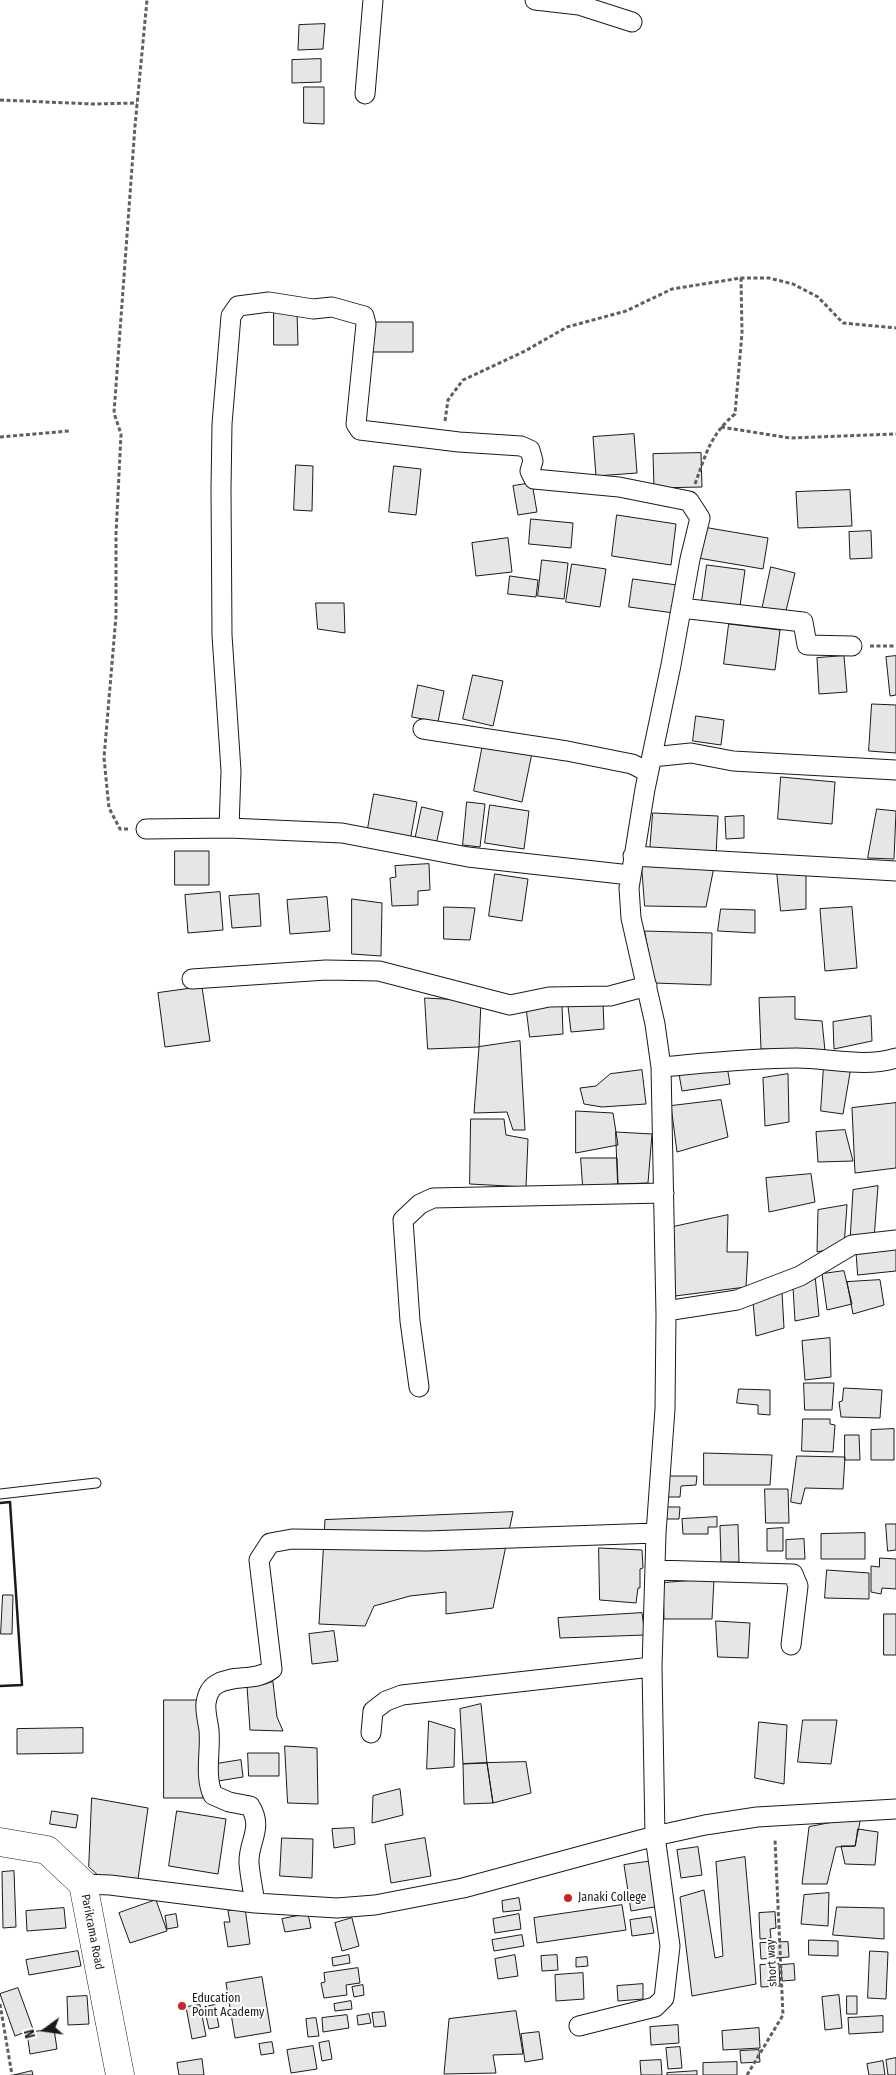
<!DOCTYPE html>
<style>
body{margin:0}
#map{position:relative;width:896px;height:2075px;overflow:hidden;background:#fff;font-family:"Fira Sans Condensed",sans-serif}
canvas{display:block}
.north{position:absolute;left:20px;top:2005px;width:50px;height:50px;-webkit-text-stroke:4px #fff;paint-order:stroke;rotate:256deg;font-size:14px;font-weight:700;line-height:20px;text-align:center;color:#1a1a1a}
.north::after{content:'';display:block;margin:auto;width:18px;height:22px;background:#1a1a1a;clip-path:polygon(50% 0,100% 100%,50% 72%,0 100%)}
</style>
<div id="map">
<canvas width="896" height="2075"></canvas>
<div class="north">N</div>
</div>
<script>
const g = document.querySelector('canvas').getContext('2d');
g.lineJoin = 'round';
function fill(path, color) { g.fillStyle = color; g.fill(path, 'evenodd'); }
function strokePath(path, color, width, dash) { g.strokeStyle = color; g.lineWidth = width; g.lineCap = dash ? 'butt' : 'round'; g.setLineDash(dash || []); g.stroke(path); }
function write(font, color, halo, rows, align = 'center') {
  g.font = font + ' "Fira Sans Condensed",sans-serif'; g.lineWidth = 4; g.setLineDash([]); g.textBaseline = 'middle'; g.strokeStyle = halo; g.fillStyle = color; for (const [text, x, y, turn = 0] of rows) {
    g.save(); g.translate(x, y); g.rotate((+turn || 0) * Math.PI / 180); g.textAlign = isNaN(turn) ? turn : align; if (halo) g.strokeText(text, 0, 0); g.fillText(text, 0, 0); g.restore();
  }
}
const building = new Path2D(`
 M325 24 323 49 298 50 299 25Z
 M321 59V82L292 83V60Z
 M304 87H324V124L304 123Z
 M274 312H297L298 345H274Z
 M372 322H413V352H372Z
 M634 434 637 473 596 476 593 437Z
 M701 453 702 487 654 488 653 454Z
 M296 465 313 466 312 511 294 510Z
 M394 466 421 469 416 515 389 512Z
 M532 483 537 512 518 515 513 486Z
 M850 490 852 526 798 528 796 492Z
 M617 515 676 524 671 565 612 556Z
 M531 519 573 523 571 548 529 544Z
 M703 527 768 538 763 569 698 558Z
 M871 531 872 558 850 559 849 532Z
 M508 538 512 572 476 576 472 543Z
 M542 560 568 563 564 599 538 596Z
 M572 564 606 569 600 607 566 602Z
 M707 565 745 570 740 606 702 601Z
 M771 567 795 573 785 615 762 610Z
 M510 576 538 580 536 597 508 594Z
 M633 579 677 585 674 613 629 607Z
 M316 603H344L345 633 318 629Z
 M729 624 780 630 775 670 724 664Z
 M844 656 847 692 819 694 817 658Z
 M896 656V695L890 696 886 657Z
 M473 675 503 681 493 726 463 719Z
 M418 685 444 691 438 722 412 717Z
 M872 704 896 705V753L869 751Z
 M696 716 724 720 721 745 693 741Z
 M483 744 532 753 522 802 474 791Z
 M781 777 835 782 832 824 778 819Z
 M374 794 417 802 410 841 367 834Z
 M467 802 485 804 480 847 463 845Z
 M490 805 529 811 524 849 485 843Z
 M422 807 443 812 436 845 415 840Z
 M877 809 896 811 894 859 868 858Z
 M653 813 718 816 716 855 650 851Z
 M744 816V838L726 839 725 817Z
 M175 851H209V885H175Z
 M429 864 430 890 418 891V905L392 906 390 878 396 877 395 866Z
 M642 866 714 867 706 907 645 906Z
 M777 872H806V909L781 911Z
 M495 874 528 879 522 921 489 916Z
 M220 892 223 930 188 933 185 895Z
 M259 894 261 926 232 928 229 896Z
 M327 897 330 931 290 934 287 900Z
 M352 899 382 903 381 956 352 954Z
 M444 907 475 908 470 940 444 939Z
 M852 907 857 968 825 971 820 909Z
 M721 909 755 910V933L718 931Z
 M645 931 712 933 711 985 654 983Z
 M202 987 210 1041 165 1047 158 993Z
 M795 997V1019L822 1021 825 1051 761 1049 759 998Z
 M425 998 481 1001 479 1047 428 1049Z
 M603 1002 604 1029 571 1032 568 1006Z
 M526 1004 562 1005 563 1034 530 1037Z
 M871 1016 872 1041 834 1049 833 1022Z
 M520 1041 525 1130H513L507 1112 474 1113 479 1047Z
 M824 1065 851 1067 843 1114 821 1111Z
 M727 1066 730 1084 682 1091 679 1074Z
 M642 1070 646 1104 602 1107 584 1104 580 1088 596 1086 610 1074Z
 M788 1074 789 1122 765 1126 763 1078Z
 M721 1100 728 1137 677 1152 671 1106Z
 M896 1103V1168L855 1173 852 1108Z
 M576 1111 613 1113 618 1145 576 1153Z
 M471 1119H504L506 1135 528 1139 526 1187 470 1184Z
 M845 1130 853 1161 818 1162 816 1132Z
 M616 1132 652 1134 648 1183 618 1184Z
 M581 1158H617L618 1184 583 1186Z
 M811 1174 815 1202 769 1212 766 1178Z
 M878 1186 874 1239 850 1241 853 1190Z
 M847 1205 844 1246 817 1252 818 1210Z
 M728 1215 727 1252H748L746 1287 675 1296 673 1227Z
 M856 1246 896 1247V1271L858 1275Z
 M844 1271 852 1304 827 1310 822 1274Z
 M815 1275 819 1316 795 1321 793 1287Z
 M880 1280 884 1305 853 1314 847 1282Z
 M782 1292 784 1328 756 1336 753 1301Z
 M830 1338 831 1377 805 1380 802 1341Z
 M804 1383H834L832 1410H805Z
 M844 1388 882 1390 880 1418 841 1417 839 1402 842 1401Z
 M739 1389 770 1390V1415L758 1414V1405L737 1403Z
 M803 1419H830V1424L835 1425 833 1452 802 1451Z
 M894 1429V1460H871V1430Z
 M845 1435H859L860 1460H845Z
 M704 1453 772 1455 770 1485H704Z
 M797 1456 845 1457 843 1489 805 1488 801 1504 791 1502Z
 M668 1476H697L696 1485 681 1486 680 1497H667Z
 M765 1489H788L789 1523H766Z
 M666 1507H680L679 1519H665Z
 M513 1512 493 1608 446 1614V1592L410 1596 374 1606 365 1626 319 1624 325 1520Z
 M717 1517V1527H708V1534H683L682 1519Z
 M886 1524H896V1550L888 1551Z
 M738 1525 739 1562H721L720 1526Z
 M783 1528V1551H767V1529Z
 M865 1533V1559H821V1534Z
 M804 1539 805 1559H786V1540Z
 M599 1548 642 1550 643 1568 640 1569V1588H638L636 1603 600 1600Z
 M880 1558 896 1559V1589L882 1588 881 1594 871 1592V1566L879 1567Z
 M827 1570 869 1573V1599L825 1598Z
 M714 1579 712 1619H664L663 1583Z
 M3 1595H13L12 1634H1Z
 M642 1613 645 1635 560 1638 558 1618Z
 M884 1614H896V1655H884Z
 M716 1621 750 1623 748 1658 718 1657Z
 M334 1631 338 1661 312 1664 309 1634Z
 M273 1682 277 1717 283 1731 250 1730 247 1686Z
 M164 1700H203V1798H164Z
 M481 1704 487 1763 463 1764 460 1709Z
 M803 1720H837L831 1764 798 1762Z
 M429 1721 455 1729 454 1767 427 1769Z
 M759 1722 787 1725 784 1784 755 1778Z
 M83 1728V1753L17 1754V1729Z
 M285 1746 317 1748 318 1804 288 1803Z
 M248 1753H279V1776H249Z
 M241 1760 243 1777 218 1781 216 1764Z
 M526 1762 531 1793 493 1803 487 1763Z
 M487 1763 493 1803 464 1804 463 1764Z
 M400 1789 403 1815 372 1823 373 1796Z
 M92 1798 148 1808 138 1879H102L89 1867Z
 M52 1811 78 1815 76 1828 50 1824Z
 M177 1811 226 1819 218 1874 169 1866Z
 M861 1817 855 1846 836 1847 827 1884H802L809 1827Z
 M354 1828 355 1844 334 1848 332 1829Z
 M858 1829 878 1832 875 1865 845 1864 841 1846H855Z
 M282 1838 313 1839 312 1878 280 1876Z
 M425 1838 431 1876 391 1883 385 1845Z
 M698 1847 702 1875 681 1878 677 1850Z
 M745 1857 756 1984 692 1996 680 1897 704 1890 715 1958 723 1956 716 1862Z
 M653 1861 660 1906 631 1911 624 1865Z
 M14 1871 16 1927 3 1928 2 1872Z
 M829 1893 828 1926 801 1924 804 1895Z
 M519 1898 521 1910 503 1912 502 1901Z
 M156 1900 167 1931 130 1943 119 1913Z
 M622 1905 626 1930 537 1943 534 1918Z
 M837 1907 884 1908V1939L833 1935Z
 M64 1908 66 1928 27 1931 26 1911Z
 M245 1908 250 1944 228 1947 224 1922H230L228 1911Z
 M775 1912 776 1928 770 1929 771 1938 760 1939 759 1913Z
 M176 1914 178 1927 167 1929 165 1916Z
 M308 1914 311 1928 285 1932 282 1919Z
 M519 1914 521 1929 495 1933 493 1919Z
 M651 1917 654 1933 632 1936 630 1920Z
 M352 1918 359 1946 342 1951 335 1923Z
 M522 1935 524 1946 494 1951 492 1940Z
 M809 1940 838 1941V1956L809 1955Z
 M788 1942 789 1957 761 1959 760 1943Z
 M78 1951 81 1966 29 1975 26 1960Z
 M870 1951 888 1952 886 1999 868 1998Z
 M349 1955 350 1963 333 1966 332 1958Z
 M515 1955 518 1976 498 1979 495 1959Z
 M557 1955 558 1970 542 1971 541 1956Z
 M587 1957 588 1966 576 1967V1958Z
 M779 1964 780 1986 761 1987 760 1965Z
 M794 1964 795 1980 782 1981 781 1965Z
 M358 1968 360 1983 346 1985 347 1995 324 1998 321 1983 325 1982 324 1973Z
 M583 1973 584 1999 556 2001 555 1975Z
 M262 1977 271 2032 235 2038 226 1983Z
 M643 1984V1999L618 2001 617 1986Z
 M363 1985 364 1995 354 1997 352 1987Z
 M18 1988 33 2029 15 2036 0 1994Z
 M839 1995 842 2028 825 2030 822 1997Z
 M87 1996 89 2024 68 2025 67 1997Z
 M847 1996H857V2014H847Z
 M351 2001 352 2009 335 2011 334 2004Z
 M200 2005 206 2036 192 2039 186 2007Z
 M215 2005 219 2027 209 2029 204 2007Z
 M516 2011 523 2054 493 2055 496 2073 444 2074 449 2019Z
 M384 2012 386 2026 374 2027 372 2013Z
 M369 2014 371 2023 358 2025 357 2016Z
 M347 2015 349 2028 323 2032 322 2018Z
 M883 2016V2032L849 2034 848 2018Z
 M316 2018 319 2036 308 2037 306 2019Z
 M678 2025 679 2043 651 2045 650 2027Z
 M759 2028 760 2048 723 2050 722 2031Z
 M54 2029 57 2049 30 2054 27 2033Z
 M539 2032 543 2059 525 2062 521 2034Z
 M329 2041 332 2059 322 2061 319 2043Z
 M272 2042 274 2053 261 2055 259 2044Z
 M313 2046 317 2069 291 2073 287 2050Z
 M680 2047 682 2068 668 2069 666 2048Z
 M759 2050 760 2062 741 2063 740 2051Z
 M896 2058V2075H888L886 2060Z
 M202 2059 204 2075H179L177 2063Z
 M661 2060 662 2075H641L640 2061Z
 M883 2061 885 2075H869L867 2064Z
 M737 2062V2075H703V2063Z
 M32 2071 33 2075H14Z
 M697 2071V2075H667V2073Z`);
const path = new Path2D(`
 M0 100 93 104 137 103
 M445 421 448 400 463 380 525 351 567 327 626 311 672 289 741 278H769L793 284 818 297 843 323 896 328
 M721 427 790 438 896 434
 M0 437 69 431
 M695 484C706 454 710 435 735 414L742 333 741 278
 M870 646H896
 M128 829H120L109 808 104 758 116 616V534L121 434 114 413 135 126 147 0
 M0 2004 12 2075
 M747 2075 783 2015 775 1840`);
const service = new Path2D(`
 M0 1494 96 1483`);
const minor = new Path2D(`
 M535 0 579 5 632 22
 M365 94 373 0
 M681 608 803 622 807 645 852 646
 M423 729 567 751 632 764 648 772
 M652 757 691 753 733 761 896 770
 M229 828 231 771 222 635 221 489 222 424 231 316 238 306 269 302 313 309 332 307 364 316 366 324 356 424 360 430 459 442 521 446 530 450 533 461 530 471 534 479 619 487 689 501 700 518 690 559 671 665 645 789 629 888 631 918 655 1024 661 1067 666 1315 665 1409 656 1533 652 1667 655 1836 670 1946 664 1998 655 2007 579 2026
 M146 829 229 828 342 833 468 857 630 875
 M633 856 896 871
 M192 979 326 970 379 971 510 1005 549 997 610 996 647 986
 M661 1067C706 1063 751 1058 796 1058 830 1058 864 1068 896 1058
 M666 1311 737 1300 800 1276 852 1245 896 1240
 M419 1387 410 1321 403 1220 420 1204 433 1198 664 1193
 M655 1570 793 1574 798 1586 791 1645
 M371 1733 373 1711 386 1701 402 1695 652 1667
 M83 1884 110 1885 255 1903 337 1908 375 1905 463 1888 655 1836 705 1825 757 1817 896 1809
 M255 1903C253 1890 250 1876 249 1863 248 1841 264 1829 250 1806L229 1802 213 1795C204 1775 211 1752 209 1730 208 1722 205 1712 206 1703 207 1696 210 1688 217 1684 234 1674 256 1682 272 1669L259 1560 270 1543 292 1539 427 1541 656 1533`);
const primary = new Path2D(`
 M0 1842 47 1850 83 1884 120 2075`);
const wall = new Path2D(`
 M0 1503 10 1502 22 1685 0 1686`);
const markers = [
 [568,1898,5,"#c62828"],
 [182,2006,5,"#c62828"]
];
const poiNames = [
 ["Janaki College",578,1898],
 ["Education",192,1999],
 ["Point Academy",192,2013]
];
const streetNames = [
 ["Parikrama Road",92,1932,79],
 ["short way",772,1963,-93]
];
fill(building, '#e6e6e6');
strokePath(building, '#1a1a1a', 1);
strokePath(service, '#1a1a1a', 11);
strokePath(minor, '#1a1a1a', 21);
strokePath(primary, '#1a1a1a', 29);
strokePath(path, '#5f5f5f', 3, [4, 2.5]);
strokePath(service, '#fff', 9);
strokePath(minor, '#fff', 19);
strokePath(primary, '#fff', 28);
strokePath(wall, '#1a1a1a', 2.5);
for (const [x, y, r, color] of markers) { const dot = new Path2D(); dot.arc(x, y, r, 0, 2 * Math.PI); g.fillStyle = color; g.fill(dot); strokePath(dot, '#fff', 2); }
write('12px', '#1a1a1a', '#fff', poiNames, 'left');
write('12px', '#1a1a1a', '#fff', streetNames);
</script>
